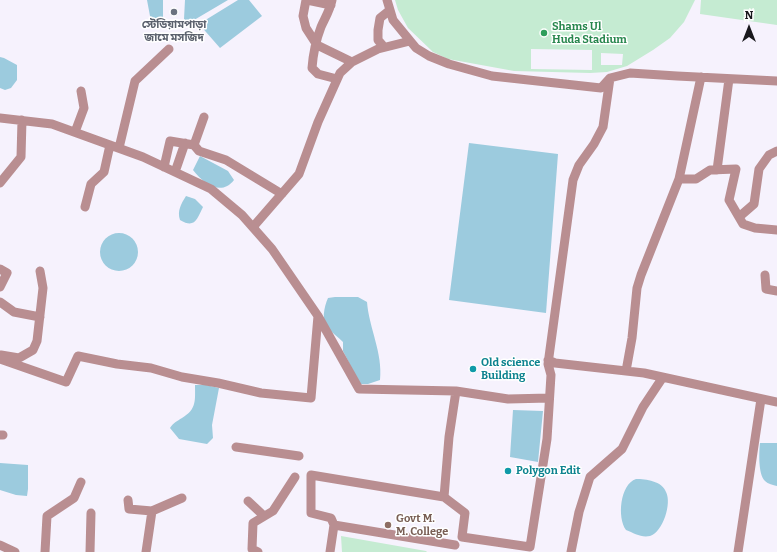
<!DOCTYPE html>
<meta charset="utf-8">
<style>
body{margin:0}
#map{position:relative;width:777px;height:552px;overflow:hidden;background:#f6f2fd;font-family:Bitter,serif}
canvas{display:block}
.north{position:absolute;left:729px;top:8px;width:40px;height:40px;-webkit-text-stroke:3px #fff;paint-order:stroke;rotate:0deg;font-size:11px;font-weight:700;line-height:16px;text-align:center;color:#19181d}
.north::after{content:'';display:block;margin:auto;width:14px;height:18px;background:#19181d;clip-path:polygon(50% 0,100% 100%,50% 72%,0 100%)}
</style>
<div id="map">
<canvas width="777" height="552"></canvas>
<div class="north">N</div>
</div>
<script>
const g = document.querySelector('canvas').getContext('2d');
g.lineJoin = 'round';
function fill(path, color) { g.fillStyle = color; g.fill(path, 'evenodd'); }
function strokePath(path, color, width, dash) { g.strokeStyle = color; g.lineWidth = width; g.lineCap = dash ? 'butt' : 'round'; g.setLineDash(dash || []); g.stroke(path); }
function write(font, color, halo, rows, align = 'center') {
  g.font = font + ' Bitter,"Noto Sans Bengali",serif'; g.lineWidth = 3; g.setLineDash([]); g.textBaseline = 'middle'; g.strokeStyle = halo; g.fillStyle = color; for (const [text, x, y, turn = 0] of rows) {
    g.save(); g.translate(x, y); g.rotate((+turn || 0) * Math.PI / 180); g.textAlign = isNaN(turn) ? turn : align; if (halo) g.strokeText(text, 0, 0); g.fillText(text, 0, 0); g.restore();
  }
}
const green = new Path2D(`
 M395 0H695L684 22 670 38 653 50 627 66 607 72 590 73 514 71 448 59 433 52 408 28 398 10ZM531 49 592 50V70L531 69ZM601 53 623 54 622 65H601Z
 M701 0H777V25L700 14Z
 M341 536 426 551 427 552H342Z`);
const water = new Path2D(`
 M147 0H163V20L152 18 150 16Z
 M185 0H228L189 23 184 19Z
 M238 0H249L262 16 220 48 199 24Z
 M0 57 4 58 17 65V80L11 88 5 90 0 88Z
 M469 143 558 154 546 313 449 300Z
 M200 156 228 171 234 180C221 197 203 183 193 170Z
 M186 196 195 199 203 207C197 219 195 229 180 220 177 211 181 204 186 196Z
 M100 252a19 19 0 1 1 38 0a19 19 0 1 1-38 0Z
 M335 297H358L367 302C369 328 383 353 380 380L368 384H360L343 351V342C338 337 333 333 328 329 321 321 324 307 328 298Z
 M195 385H206L219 388 212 425 213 438 207 444 179 439 170 428C173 423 177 421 182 418 197 409 195 400 195 385Z
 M513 410 543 411 538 462 510 457Z
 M760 443H777V486C773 485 768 484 765 481 758 474 759 452 760 443Z
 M0 463 28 465V489L27 496 16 495 0 490Z
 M636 479C646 479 662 481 666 492 672 503 663 532 650 536 641 538 634 533 626 530 617 518 620 484 636 479Z`);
const street = new Path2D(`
 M306 0 303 16 306 28 317 45 352 62
 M307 0 331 5
 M332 0C330 10 325 18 321 27 316 40 313 55 312 68L318 74 337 79
 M387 0 393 20 416 48 429 56 449 64 492 76 601 88 610 78 630 73 677 76 777 81
 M384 47 378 40V30L380 18 390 10
 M204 117 194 145 199 151 226 160 282 194
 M0 118 52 124 143 157 211 189 242 215 272 249 318 316 359 389 456 391 508 399 549 398
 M75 132 84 108 81 91
 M119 148 135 81 169 49
 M164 167 170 141 194 145
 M717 170 729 79
 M175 172 185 143
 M679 179H696L710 170 736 169 729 200 743 224 755 228 777 230
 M0 183 21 157 22 120
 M85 207 91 184 104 172 110 145
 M739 217 754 204 759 169 769 155 777 151
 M253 227 299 174 318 122 340 73 352 62 378 49 410 41
 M0 269 7 273 0 287
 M765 275 766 289 777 291
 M0 302 14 312 40 317
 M1 355 19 358 33 350 37 341 43 288 40 271
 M0 359 66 382 78 356 117 364 151 368 182 377 218 383 261 393 311 398 318 316
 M548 360 555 363 644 373 777 402
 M626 371 632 338 637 288 641 275 679 179 701 77
 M0 435H3
 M236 447 299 456
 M444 497 465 513 462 537 530 547 547 439 551 375 548 364 573 180 579 165 594 144 603 127 610 78
 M128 500 129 509 152 511 146 552
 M248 501 264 516
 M152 511 182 498
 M0 545 15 552
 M455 545 334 525 331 518 311 513V475L444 497 449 437 456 391
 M45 552 47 516 74 498 81 482
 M90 552 91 513
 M258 552 252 549 253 523 273 511 295 477
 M330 552 334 525
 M571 552 579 512 590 477 622 449 643 407 663 377
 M738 552 761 399`);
const markers = [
 [174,12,4,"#6b7280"],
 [544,33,4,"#2e9e5b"],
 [473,369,4,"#0f9aa8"],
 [508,471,4,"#0f9aa8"],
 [388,525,4,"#8d6e63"]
];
const worshipNames = [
 ["স্টেডিয়ামপাড়া",174,25],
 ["জামে মসজিদ",174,38]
];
const leisureNames = [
 ["Shams Ul",552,27],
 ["Huda Stadium",552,40]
];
const cultureNames = [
 ["Old science",481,363],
 ["Building",481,376],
 ["Polygon Edit",516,471]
];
const educationNames = [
 ["Govt M.",396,519],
 ["M. College",396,532]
];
fill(green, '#c5ebd2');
fill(water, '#9ccbde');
strokePath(street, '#b98e91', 9);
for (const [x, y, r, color] of markers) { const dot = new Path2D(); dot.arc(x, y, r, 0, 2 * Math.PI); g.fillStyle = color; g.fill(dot); strokePath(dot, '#fff', 1.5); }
write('bold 11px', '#5b616d', '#fff', worshipNames);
write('bold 11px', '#27864d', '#fff', leisureNames, 'left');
write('bold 11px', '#0d838f', '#fff', cultureNames, 'left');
write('bold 11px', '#785e54', '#fff', educationNames, 'left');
</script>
